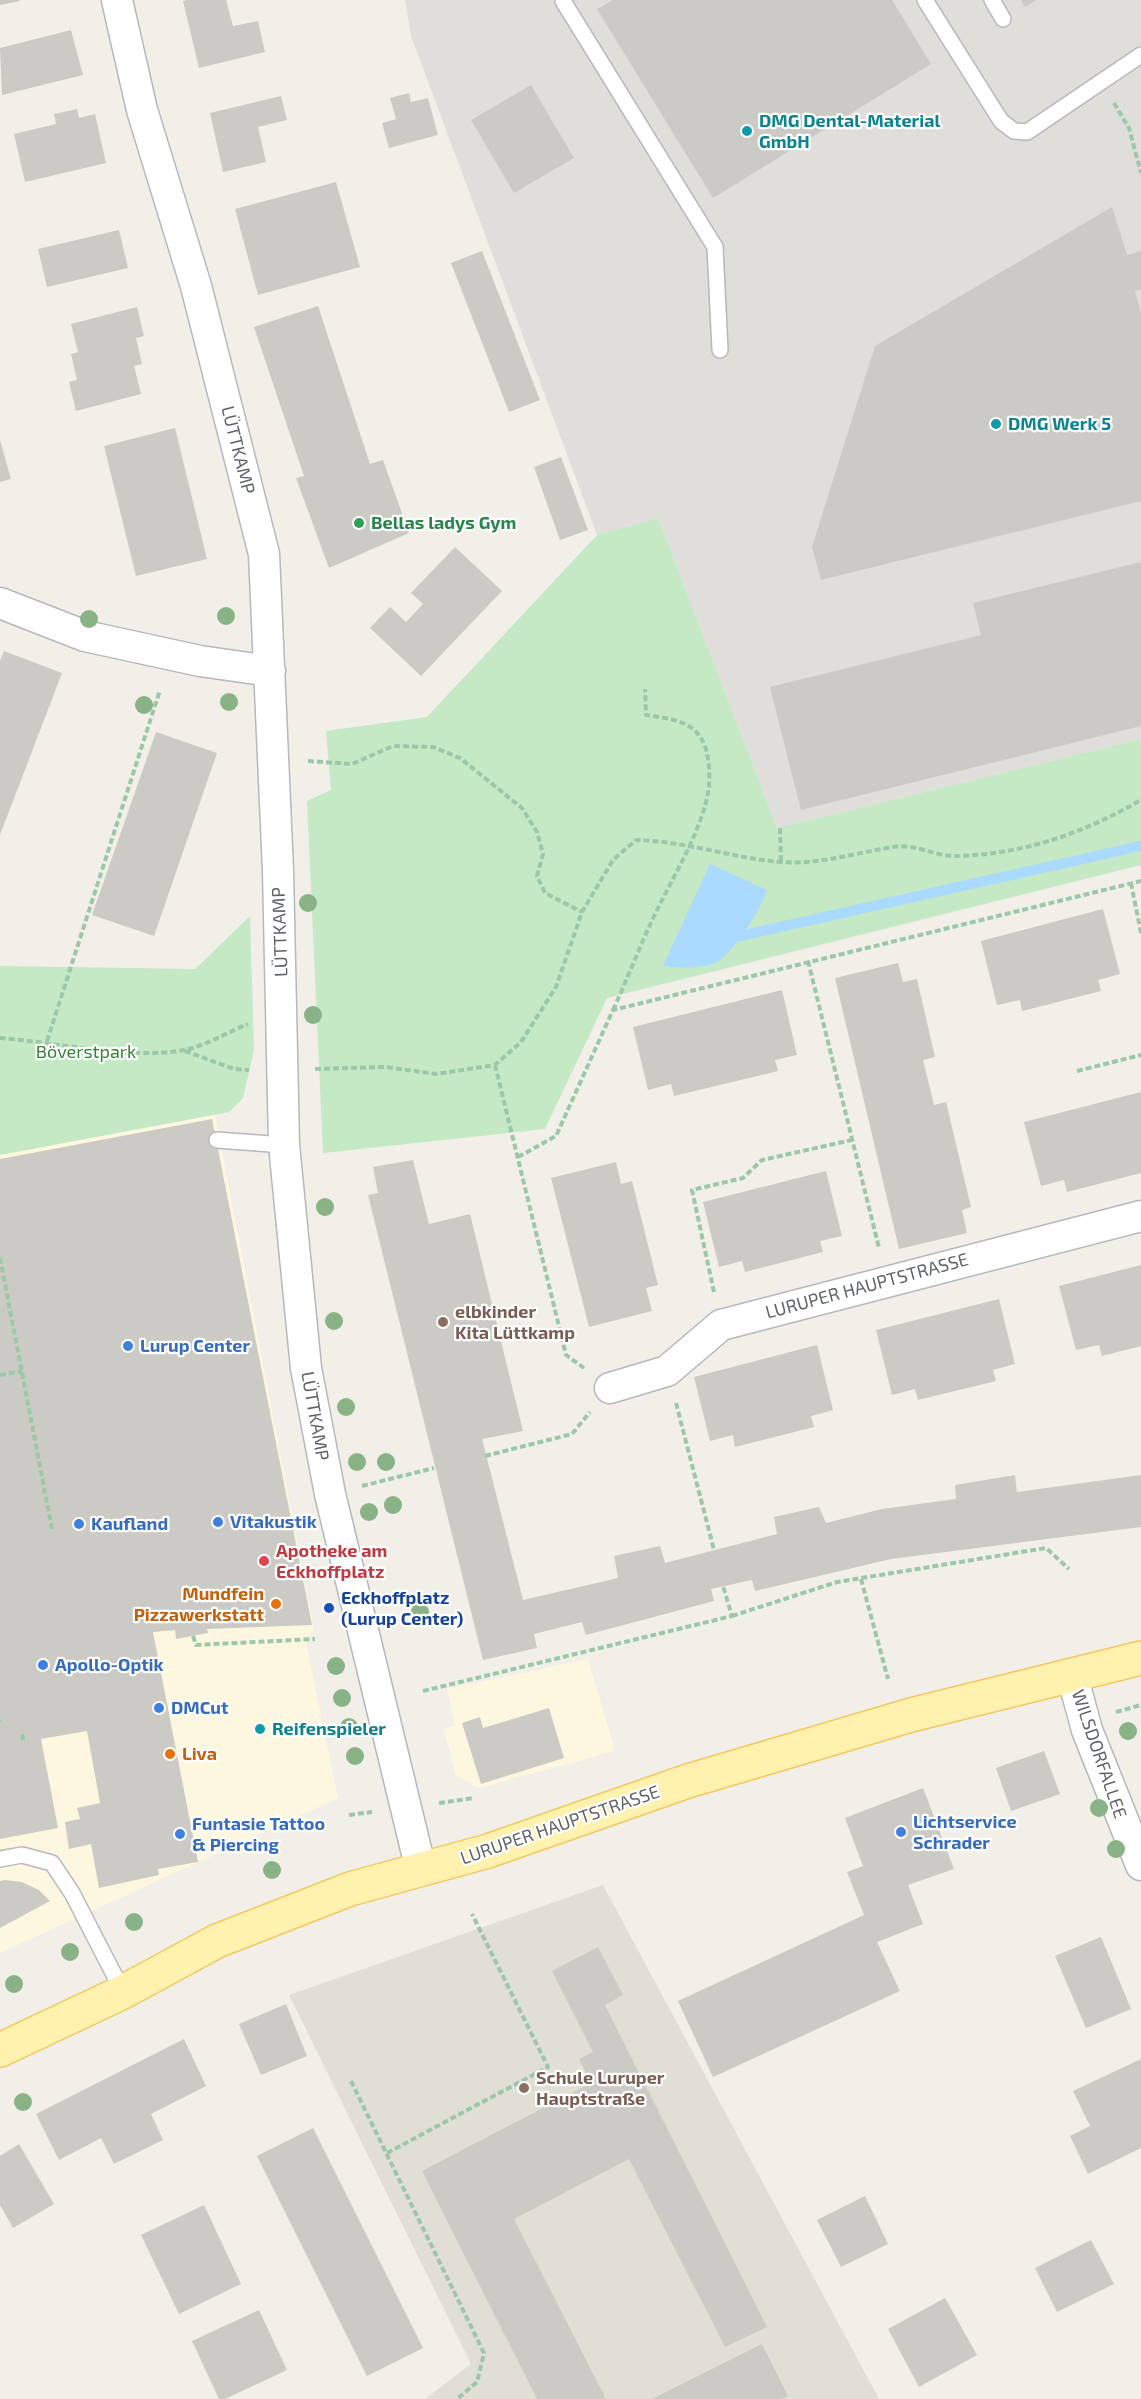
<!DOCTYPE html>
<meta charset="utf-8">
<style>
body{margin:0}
canvas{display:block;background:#f1efe8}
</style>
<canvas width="1141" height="2399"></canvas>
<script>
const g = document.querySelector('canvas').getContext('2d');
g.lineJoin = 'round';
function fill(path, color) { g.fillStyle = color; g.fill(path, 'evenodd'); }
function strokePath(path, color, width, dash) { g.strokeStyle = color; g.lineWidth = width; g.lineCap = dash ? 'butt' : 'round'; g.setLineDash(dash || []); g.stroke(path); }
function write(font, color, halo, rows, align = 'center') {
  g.font = font + ' "Exo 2",sans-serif'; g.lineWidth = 4.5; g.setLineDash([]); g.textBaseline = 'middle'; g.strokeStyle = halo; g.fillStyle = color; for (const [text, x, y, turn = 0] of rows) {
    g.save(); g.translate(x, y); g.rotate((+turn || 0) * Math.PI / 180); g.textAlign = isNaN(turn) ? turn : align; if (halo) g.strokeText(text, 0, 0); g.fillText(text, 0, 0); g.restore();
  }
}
const commercial = new Path2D(`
 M215 1115 314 1630 306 1643 338 1798 0 1953V1155Z
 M588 1659 615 1751 479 1788 456 1776 444 1729 455 1725 447 1689Z`);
const industrial = new Path2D(`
 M405 0H1141V739L777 828 658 518 597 535 411 36Z`);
const education = new Path2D(`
 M603 1885 879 2399H425L471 2364 289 1995Z`);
const green = new Path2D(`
 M658 518 777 828 1141 739V865L607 998 545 1129 323 1153 307 801 331 790 326 731 427 717 597 535Z
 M250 916 254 1050 243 1098 229 1112 0 1155V966L195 969Z`);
const water = new Path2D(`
 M710 864 767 890C761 908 733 955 715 963 698 969 680 968 663 966Z`);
const stream = new Path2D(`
 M740 936 1141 846`);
const building = new Path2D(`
 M0 0H19L20 1 0 5Z
 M187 0H226L233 26 258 21 265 52 199 68 183 1Z
 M613 0H892L931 64 713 198 597 9Z
 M1021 0H1037L1025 7Z
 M71 30 83 75 2 95 0 48Z
 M531 85 574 158 514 193 471 120Z
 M409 93 411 102 428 98 438 135 389 148 382 123 396 119 390 98Z
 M281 96 287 120 258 127 266 162 223 172 210 113Z
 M77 109 79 118 95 114 106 163 25 182 14 134 56 124 54 114Z
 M336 182 360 267 258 295 235 209Z
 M1112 207 1127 255 1141 251V289L1135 291 1141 313V501L821 580 812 547 875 346Z
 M119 230 128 268 47 287 38 249Z
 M482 251 540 400 509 412 451 263Z
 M318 306 370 464 383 460 409 533 329 568 296 478 304 476 254 327Z
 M137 307 144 336 136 338 142 364 134 366 141 394 76 411 69 382 77 380 71 354 78 352 71 324Z
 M175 428 207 559 136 576 104 446Z
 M0 440 11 479 0 482Z
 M561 457 588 530 560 540 534 467Z
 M455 547 502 591 421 676 370 628 390 607 406 622 423 604 411 593Z
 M1141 562V726L801 810 770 687 981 635 973 603Z
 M4 651 62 673 0 835V661Z
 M156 732 217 753 154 936 92 915Z
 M1103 909 1120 974 1098 980 1101 991 1022 1011 1020 1000 997 1005 981 941Z
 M898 963 903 982 917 979 935 1057 923 1060 934 1105 946 1102 971 1207 962 1210 967 1233 899 1249 835 978Z
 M782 990 797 1055 775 1060 778 1071 674 1096 671 1084 648 1090 633 1027Z
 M1141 1092V1173L1067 1192 1064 1180 1041 1186 1024 1122Z
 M212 1119 312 1625 207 1629 208 1633 176 1639 175 1630 153 1632 198 1862 158 1869 159 1875 99 1888 91 1844 69 1849 65 1822 80 1819 77 1808 100 1803 87 1731 41 1739 58 1828 0 1839V1159Z
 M413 1160 429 1224 470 1214 523 1431 482 1439 523 1600 618 1578 614 1556 660 1546 665 1563 777 1534 774 1517 819 1507 826 1523 882 1509 956 1499 955 1485 1015 1475 1017 1492 1141 1475V1527L891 1559 755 1591 752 1580 711 1589 714 1601 586 1635 582 1622 534 1634 537 1648 483 1660 368 1195 378 1193 373 1167Z
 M616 1162 621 1184 632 1181 658 1285 646 1288 652 1311 589 1327 551 1178Z
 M826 1171 842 1236 820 1241 823 1252 745 1272 742 1261 719 1267 703 1202Z
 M1141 1265V1346L1102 1356 1099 1345 1076 1350 1059 1286Z
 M999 1299 1015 1364 993 1370 996 1381 918 1400 915 1389 892 1395 876 1330Z
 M817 1345 833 1410 811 1416 814 1427 735 1447 733 1435 710 1441 694 1377Z
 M549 1708 564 1758 481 1784 462 1723 480 1717 483 1728Z
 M1044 1751 1060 1794 1011 1811 996 1768Z
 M923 1788 954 1869 908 1885 923 1924 877 1942 900 1991 713 2077 678 2001 864 1915 847 1872 863 1866 845 1818Z
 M5 1880 22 1882 39 1890 50 1901 0 1928V1881Z
 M1101 1937 1131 2009 1086 2028 1055 1956Z
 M598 1947 623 1995 605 2005 767 2327 725 2347 629 2159 514 2219 606 2399H537L422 2171 591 2083 579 2059 593 2052 552 1971Z
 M286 2004 307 2056 261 2075 239 2024Z
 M184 2039 206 2086 151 2114 163 2140 114 2164 101 2138 59 2160 36 2114Z
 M1141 2059V2148L1088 2174 1070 2136 1090 2126 1073 2091Z
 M313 2128 423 2348 367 2376 257 2156Z
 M19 2144 54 2204 13 2228 0 2205V2156Z
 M865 2196 888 2244 841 2267 817 2220Z
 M204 2205 241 2284 179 2314 141 2235Z
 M1091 2240 1114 2284 1057 2312 1035 2268Z
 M945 2298 977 2355 919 2387 888 2329Z
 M259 2310 287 2370 225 2399H219L192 2341Z
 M762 2344 788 2396 781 2399H652Z`);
const path = new Path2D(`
 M1114 103 1129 128 1141 173
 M308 761 352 764 393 746 433 747 460 758 522 808 537 832 543 854 537 876 545 893 582 912
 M780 828 781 862
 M1131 883 1141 933
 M808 961 879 1248
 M613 1010C626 982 637 953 650 925 668 884 704 830 709 786 710 772 709 752 702 740 692 720 665 718 646 715L645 689
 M0 1038C55 1042 132 1060 184 1050 205 1046 228 1032 248 1024
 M47 1041 160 690
 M185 1051 234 1069 249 1070
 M495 1065 566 1355 584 1368
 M315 1069 386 1067 436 1074 495 1065 521 1042 556 987 582 912 613 860 636 840C685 841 732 858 780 862 819 865 855 853 893 847 914 843 934 856 955 856 1022 855 1084 833 1141 800
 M1077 1071 1141 1055
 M518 1157 556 1136 613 1010 1141 881
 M0 1258 52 1529
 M714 1292 692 1190 743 1178 762 1160 852 1140
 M0 1375 22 1371
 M676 1403 714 1550
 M485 1456 572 1434 590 1412
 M362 1486 434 1468
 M861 1579 888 1679
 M732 1616 837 1582 1046 1548 1069 1569
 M193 1636 196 1645 315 1639
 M423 1691 732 1616 723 1586
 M1116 1712 1141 1705
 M0 1721 1 1720
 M22 1734 24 1743
 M439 1803 474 1798
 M349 1815 372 1812
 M351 2081 484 2353 477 2382 457 2399
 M387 2153 548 2067 472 1914`);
const service = new Path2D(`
 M925 0 1001 121 1014 131 1027 132 1141 55
 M992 0 1003 19
 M563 1 715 247 720 350
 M217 1140 284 1145
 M0 1859 22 1855 52 1863 72 1893 123 1992`);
const minor = new Path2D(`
 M117 0 142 110 196 286 264 554 278 870 284 1145 306 1368 330 1494 421 1870
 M0 603 85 636 200 661 270 671
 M610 1388 667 1371 721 1325 1141 1216
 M1072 1675 1087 1730 1141 1865`);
const primary = new Path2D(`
 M0 2050 123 1992 217 1941 350 1889 488 1851 688 1781 911 1715 1141 1658`);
const trees = [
 [226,616],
 [89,619],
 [229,702],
 [144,705],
 [308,903],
 [313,1015],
 [325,1207],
 [334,1321],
 [346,1407],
 [357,1462],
 [386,1462],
 [393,1505],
 [369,1512],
 [420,1612],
 [336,1666],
 [342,1698],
 [349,1727],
 [1128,1731],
 [355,1756],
 [1099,1808],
 [1116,1849],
 [272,1870],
 [134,1922],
 [70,1952],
 [14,1984],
 [23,2102]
];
const markers = [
 [747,131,6,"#0f9aa8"],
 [996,424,6,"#0f9aa8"],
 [359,523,6,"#2e9e5b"],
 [443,1322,6,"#8d6e63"],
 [128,1346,6,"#3f7fe0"],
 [218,1522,6,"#3f7fe0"],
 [79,1524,6,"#3f7fe0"],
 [264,1561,6,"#e0444e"],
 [276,1604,6,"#e8710a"],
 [329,1608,6,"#1a4fb4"],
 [43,1665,6,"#3f7fe0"],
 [159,1708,6,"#3f7fe0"],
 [260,1729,6,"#0f9aa8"],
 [170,1754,6,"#e8710a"],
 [901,1832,6,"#3f7fe0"],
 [180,1834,6,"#3f7fe0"],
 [524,2088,6,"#8d6e63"]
];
const cultureNames = [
 ["DMG Dental-Material",759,121],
 ["GmbH",759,142],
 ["DMG Werk 5",1008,424],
 ["Reifenspieler",272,1729]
];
const streetNames = [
 ["LÜTTKAMP",238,450,76],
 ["LÜTTKAMP",280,932,-92],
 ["LURUPER HAUPTSTRASSE",867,1286,-15],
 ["LÜTTKAMP",315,1416,80],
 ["WILSDORFALLEE",1099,1754,71],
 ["LURUPER HAUPTSTRASSE",560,1825,-19]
];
const leisureNames = [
 ["Bellas ladys Gym",371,523]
];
const parkNames = [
 ["Böverstpark",86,1052]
];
const educationNames = [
 ["elbkinder",455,1312],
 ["Kita Lüttkamp",455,1333],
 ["Schule Luruper",536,2078],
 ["Hauptstraße",536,2099]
];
const shopNames = [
 ["Lurup Center",140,1346],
 ["Vitakustik",230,1522],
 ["Kaufland",91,1524],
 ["Apollo-Optik",55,1665],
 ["DMCut",171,1708],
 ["Lichtservice",913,1822],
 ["Schrader",913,1843],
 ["Funtasie Tattoo",192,1824],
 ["& Piercing",192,1845]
];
const healthNames = [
 ["Apotheke am",276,1551],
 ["Eckhoffplatz",276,1572]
];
const foodNames = [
 ["Mundfein",264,1594],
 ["Pizzawerkstatt",264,1615],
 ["Liva",182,1754,"left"]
];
const transitNames = [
 ["Eckhoffplatz",341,1598],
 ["(Lurup Center)",341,1619]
];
fill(commercial, '#fef7e0');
fill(industrial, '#e0deda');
fill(education, '#e1ded6');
fill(green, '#c5e8c5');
fill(water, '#aadaff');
strokePath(stream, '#aadaff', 10);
fill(building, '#cccac5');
strokePath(service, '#b5b8bc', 18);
strokePath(minor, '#b5b8bc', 33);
strokePath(primary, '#f2c960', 36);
strokePath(path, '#9cc7a9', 4, [6, 3]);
strokePath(service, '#fff', 15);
strokePath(minor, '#fff', 30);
strokePath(primary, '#fff2af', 33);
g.fillStyle = '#89b387';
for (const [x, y] of trees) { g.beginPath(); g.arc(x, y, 9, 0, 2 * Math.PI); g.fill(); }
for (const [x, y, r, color] of markers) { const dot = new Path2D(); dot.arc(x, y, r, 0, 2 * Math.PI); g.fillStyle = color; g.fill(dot); strokePath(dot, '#fff', 2); }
write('bold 18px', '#0d838f', '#fff', cultureNames, 'left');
write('18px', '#5f6368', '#fff', streetNames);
write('bold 18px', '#27864d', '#fff', leisureNames, 'left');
write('18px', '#348238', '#fff', parkNames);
write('bold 18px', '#785e54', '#fff', educationNames, 'left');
write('bold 18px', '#366cbe', '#fff', shopNames, 'left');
write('bold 18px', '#be3a42', '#fff', healthNames, 'left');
write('bold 18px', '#c56008', '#fff', foodNames, 'right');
write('bold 18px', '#164399', '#fff', transitNames, 'left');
</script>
